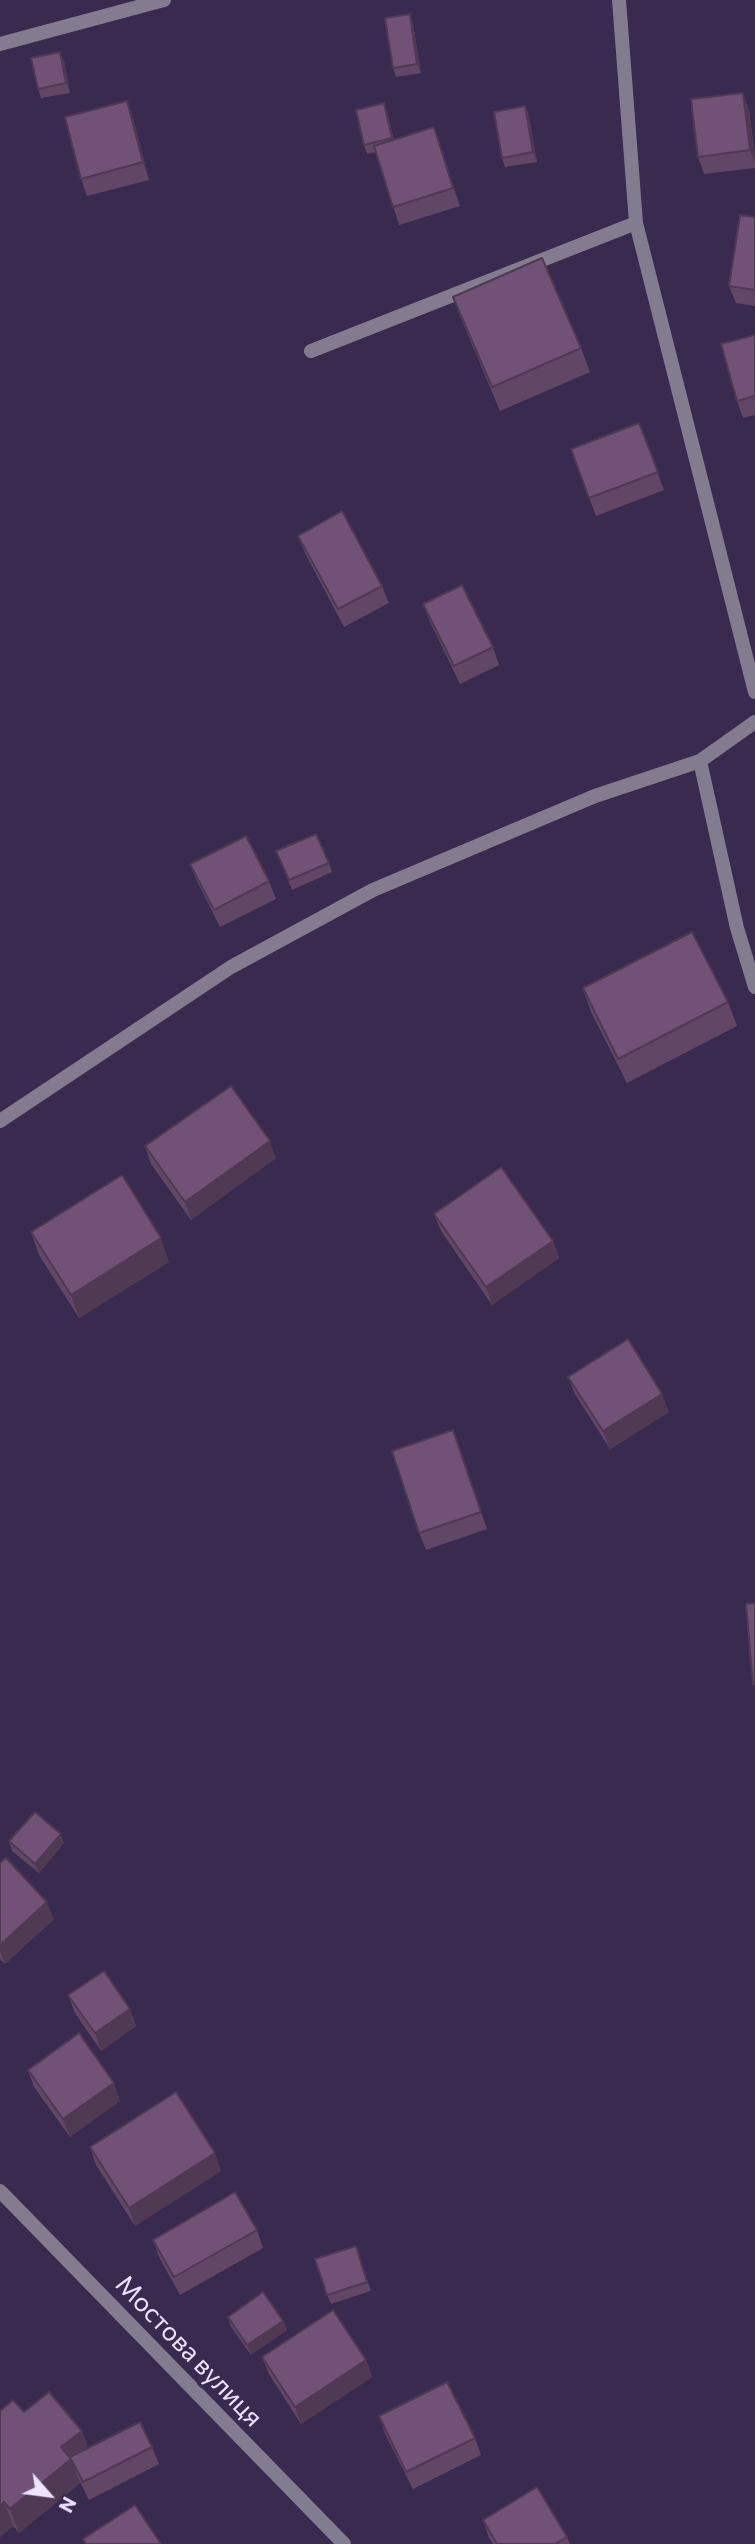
<!DOCTYPE html>
<meta charset="utf-8">
<style>
body{margin:0}
#map{position:relative;width:755px;height:2544px;overflow:hidden;background:#392a50;font-family:Commissioner,sans-serif}
canvas{display:block}
.north{position:absolute;left:14px;top:2460px;width:70px;height:70px;-webkit-text-stroke:5px #392a50;paint-order:stroke;rotate:118deg;font-size:19px;font-weight:700;line-height:28px;text-align:center;color:#ede4fd}
.north::after{content:'';display:block;margin:auto;width:24px;height:32px;background:#ede4fd;clip-path:polygon(50% 0,100% 100%,50% 72%,0 100%)}
</style>
<div id="map">
<canvas width="755" height="2544"></canvas>
<div class="north">N</div>
</div>
<script>
const g = document.querySelector('canvas').getContext('2d');
g.lineJoin = 'round';
function strokePath(path, color, width, dash) { g.strokeStyle = color; g.lineWidth = width; g.lineCap = dash ? 'butt' : 'round'; g.setLineDash(dash || []); g.stroke(path); }
function fill(path, color) { g.fillStyle = color; g.fill(path, 'evenodd'); }
function write(font, color, halo, rows, align = 'center') {
  g.font = font + ' Commissioner,sans-serif'; g.lineWidth = 7; g.setLineDash([]); g.textBaseline = 'middle'; g.strokeStyle = halo; g.fillStyle = color; for (const [text, x, y, turn = 0] of rows) {
    g.save(); g.translate(x, y); g.rotate((+turn || 0) * Math.PI / 180); g.textAlign = isNaN(turn) ? turn : align; if (halo) g.strokeText(text, 0, 0); g.fillText(text, 0, 0); g.restore();
  }
}
const service = new Path2D(`
 M619 0 636 223 755 692
 M0 44 164 0
 M311 351 636 223
 M700 761 737 928 755 987
 M0 1121 231 967 373 890 595 796 700 761 755 722`);
const tertiary = new Path2D(`
 M0 2191 344 2544`);
const wall = new Path2D(`
 M413 24 421 73 396 77 393 68Z
 M64 61 70 93 41 98 38 89Z
 M525 106 529 116 537 162 505 167 502 158Z
 M749 110 755 155V168L704 174 698 157Z
 M387 112 394 140 440 144 460 206 399 225 376 152 367 154 364 145Z
 M133 118 149 180 87 196 81 179Z
 M755 217V306L736 303 729 286Z
 M453 297 581 348 590 372 500 411 462 321Z
 M755 335V415L743 418 737 401Z
 M639 423 664 490 596 516 571 449Z
 M298 536 382 586 389 603 344 627 305 553Z
 M423 604 493 647 499 665 460 684 430 622Z
 M276 851 329 863 332 872 292 890Z
 M190 864 269 881 276 899 220 927 197 881Z
 M583 988 728 1002 737 1026 627 1083 591 1012Z
 M145 1146 276 1158 191 1220 151 1164Z
 M434 1214 553 1241 559 1258 492 1305 441 1231Z
 M31 1232 169 1262 79 1318 39 1255Z
 M568 1377 669 1412 610 1449 575 1394Z
 M453 1430 487 1529 426 1550 419 1533Z
 M9 1841 64 1843 39 1873 12 1851Z
 M0 1863 54 1919 5 1964 0 1959Z
 M68 1995 130 2009 136 2026 101 2051 75 2013Z
 M28 2070 120 2101 70 2137 34 2087Z
 M90 2147 221 2171 135 2226 96 2165Z
 M257 2230 263 2248 180 2295 159 2257 153 2240Z
 M356 2246 371 2291 331 2304 327 2295Z
 M228 2317 283 2321 287 2330 251 2355 231 2327Z
 M262 2357 366 2360 372 2377 301 2424 269 2374Z
 M0 2411 24 2412 82 2431 88 2448 152 2447 159 2464 89 2500 78 2478 80 2483 19 2533 13 2526 0 2537Z
 M379 2416 475 2438 481 2455 413 2489 385 2434Z
 M483 2520 567 2537 570 2544H493L489 2538Z`);
const shadedWall = new Path2D(`
 M410 14 413 24 421 73 417 64Z
 M60 52 64 61 70 93 66 83Z
 M743 93 749 110 755 155V163L750 150Z
 M127 101 133 118 149 180 143 162Z
 M384 103 387 112 395 147 392 138Z
 M525 106 529 116 537 162 533 152Z
 M434 127 440 144 460 206 453 188Z
 M270 1141 276 1158 191 1220 185 1202Z
 M161 1238 169 1262 79 1318 71 1295Z
 M553 1241 559 1258 492 1305 486 1287Z
 M662 1394 669 1412 610 1449 603 1431Z
 M61 1834 64 1843 39 1873 35 1864Z
 M47 1902 54 1919 5 1964 0 1951V1945Z
 M130 2009 136 2026 101 2051 95 2033Z
 M114 2083 120 2101 70 2137 63 2119Z
 M215 2153 221 2171 135 2226 129 2208Z
 M283 2321 287 2330 251 2355 247 2345Z
 M366 2360 372 2377 301 2424 295 2407Z
 M82 2431 90 2455 72 2461 80 2483 19 2533 10 2509 61 2447Z
 M4 2502 13 2526 0 2537V2506Z`);
const building = new Path2D(`
 M410 14 417 64 393 68 385 18Z
 M60 52 66 83 38 89 31 58Z
 M743 93 750 150 698 157 691 99Z
 M127 101 143 162 81 179 65 117Z
 M384 103 392 138 364 145 356 110Z
 M525 106 533 152 502 158 494 112Z
 M434 127 453 188 393 207 374 146Z
 M740 215 755 217V290L729 286Z
 M542 258 581 348 492 387 453 297Z
 M755 335V396L737 401 721 344Z
 M639 423 658 472 589 498 571 449Z
 M342 511 382 586 338 609 298 536Z
 M462 585 493 647 454 666 423 604Z
 M316 834 329 863 289 880 276 851Z
 M246 836 269 881 214 910 190 864Z
 M692 932 728 1002 618 1059 583 988Z
 M231 1086 270 1141 185 1202 145 1146Z
 M501 1167 553 1241 486 1287 434 1214Z
 M122 1175 161 1238 71 1295 31 1232Z
 M628 1339 662 1394 603 1431 568 1377Z
 M453 1430 481 1512 419 1533 392 1451Z
 M755 1603V1684L753 1685 746 1604Z
 M35 1812 61 1834 35 1864 9 1841Z
 M6 1858 47 1902 0 1945V1863Z
 M104 1971 130 2009 95 2033 68 1995Z
 M79 2033 114 2083 63 2119 28 2070Z
 M176 2092 215 2153 129 2208 90 2147Z
 M235 2192 257 2230 174 2277 153 2240Z
 M356 2246 367 2282 327 2295 315 2259Z
 M263 2292 283 2321 247 2345 228 2317Z
 M333 2310 366 2360 295 2407 262 2357Z
 M447 2382 475 2438 406 2472 379 2416Z
 M49 2392 82 2431 61 2447 71 2459 10 2509 4 2502 0 2506V2411L13 2400 24 2412Z
 M140 2422 152 2447 83 2482 70 2457Z
 M537 2487 567 2537 555 2544H497L483 2520Z
 M135 2505 161 2544H86L83 2539Z`);
const streetNames = [
 ["Мостова вулиця",189,2351,46]
];
strokePath(service, '#837c8f', 14);
strokePath(tertiary, '#837c8f', 14);
fill(wall, '#614765');
fill(shadedWall, '#4f3953');
fill(building, '#715276');
strokePath(building, '#4f3953', 2);
write('26px', '#ede4fd', '#392a50', streetNames);
</script>
